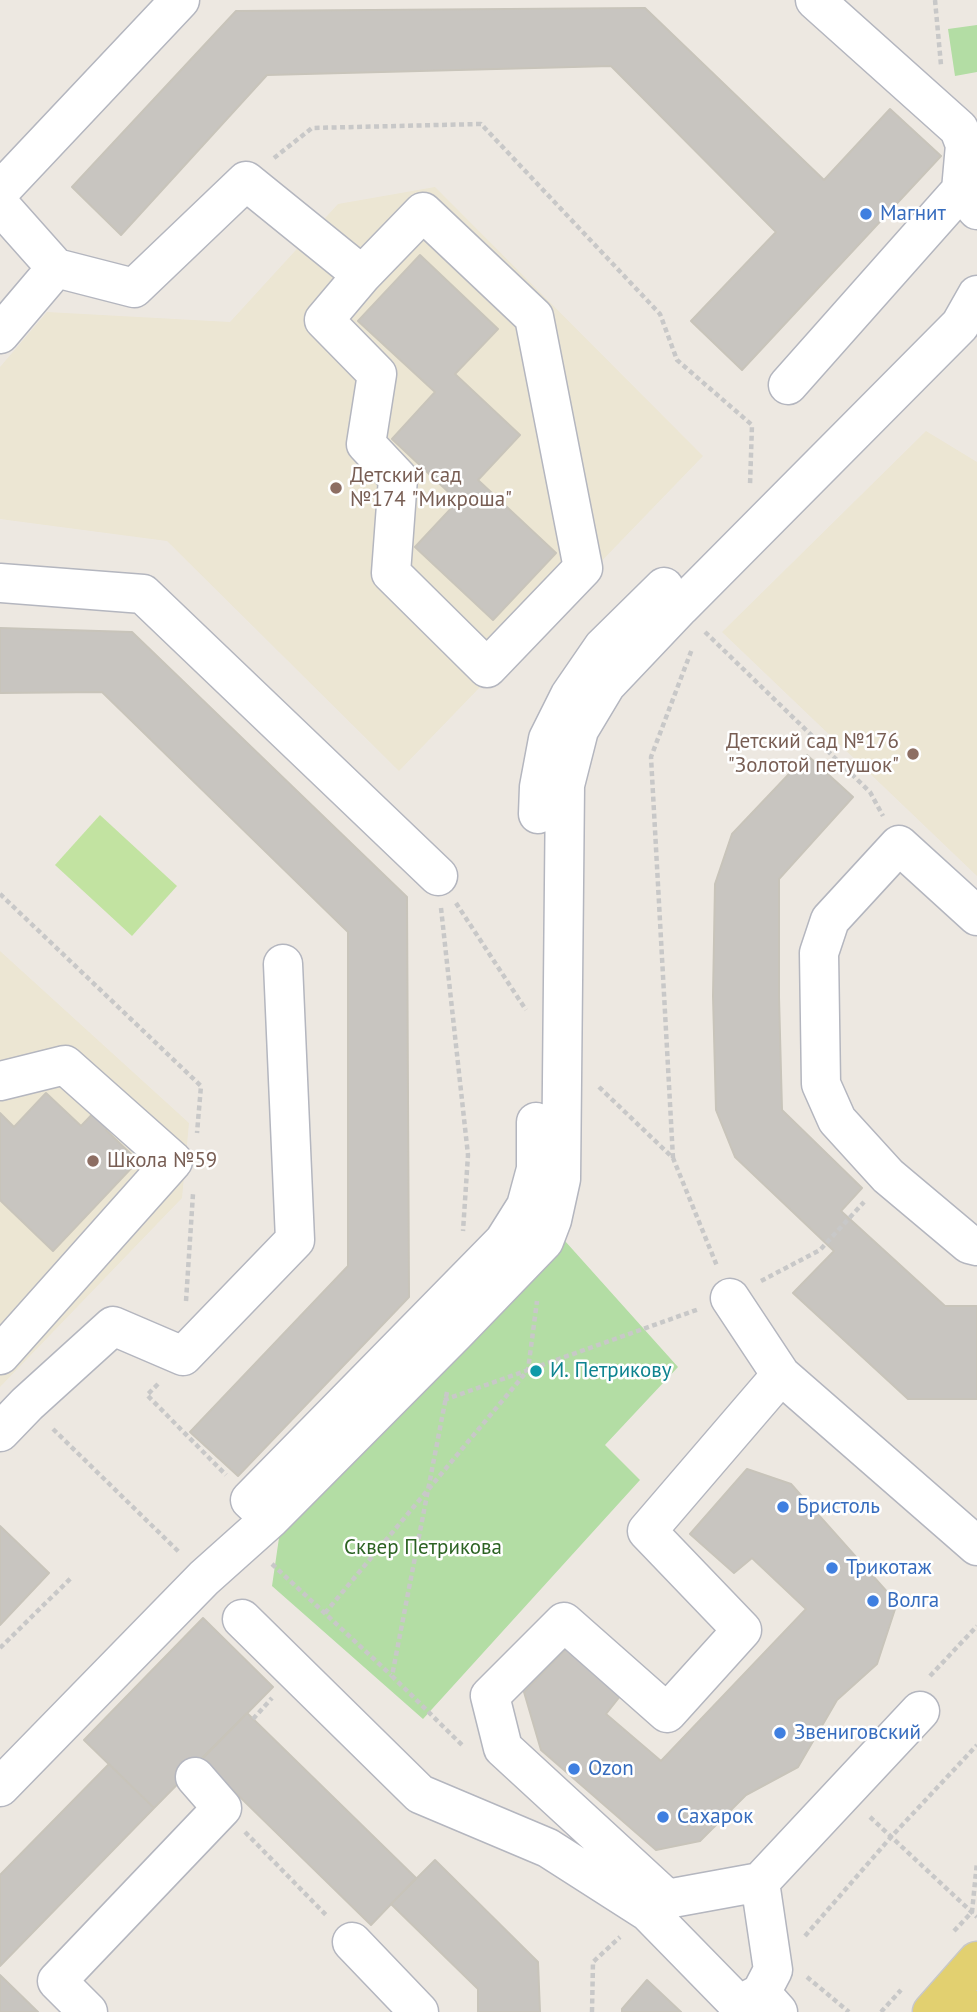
<!DOCTYPE html>
<meta charset="utf-8">
<style>
body{margin:0}
canvas{display:block;background:#ede8e1}
</style>
<canvas width="977" height="2012"></canvas>
<script>
const g = document.querySelector('canvas').getContext('2d');
g.lineJoin = 'round';
function fill(path, color) { g.fillStyle = color; g.fill(path, 'evenodd'); }
function strokePath(path, color, width, dash) { g.strokeStyle = color; g.lineWidth = width; g.lineCap = dash ? 'butt' : 'round'; g.setLineDash(dash || []); g.stroke(path); }
function write(font, color, halo, rows, align = 'center') {
  g.font = font + ' "PT Sans",sans-serif'; g.lineWidth = 5; g.setLineDash([]); g.textBaseline = 'middle'; g.strokeStyle = halo; g.fillStyle = color; for (const [text, x, y, turn = 0] of rows) {
    g.save(); g.translate(x, y); g.rotate((+turn || 0) * Math.PI / 180); g.textAlign = isNaN(turn) ? turn : align; if (halo) g.strokeText(text, 0, 0); g.fillText(text, 0, 0); g.restore();
  }
}
const education = new Path2D(`
 M435 187 703 456 399 771 167 541 0 519V367L47 312 230 322 338 204Z
 M926 431 977 462V876L722 632Z
 M0 951 189 1123 182 1198 0 1387Z`);
const green = new Path2D(`
 M977 25V72L955 76 948 29Z
 M565 1241 678 1367 605 1445 640 1480 423 1719 272 1586 280 1531Z`);
const pitch = new Path2D(`
 M100 815 177 886 132 936 55 865Z`);
const building = new Path2D(`
 M645 8 824 180 890 109 941 156 742 370 691 321 776 232 611 66 267 75 121 235 72 187 236 11Z
 M420 255 498 329 455 374 520 435 478 480 556 553 493 620 415 547 458 501 392 439 435 392 358 321Z
 M0 628 132 632 407 897 409 1297 238 1476 190 1432 348 1266V932L102 692 0 693Z
 M807 755 853 797 779 879V997L782 1110 862 1188 841 1211 945 1306H977V1399H908L793 1293 834 1251 735 1157 716 1110 713 996 715 884 732 834Z
 M46 1093 81 1126 103 1103 118 1118 106 1130 138 1161 53 1251 0 1200V1113L14 1127Z
 M747 1469 791 1484 897 1603 877 1664 837 1700 798 1767 746 1795 700 1841 656 1850 541 1750 524 1692 568 1647 621 1695 606 1714 661 1761 806 1609 752 1558 734 1573 690 1534Z
 M0 1526 49 1573 0 1625Z
 M203 1618 273 1687 154 1808 84 1740Z
 M247 1713 416 1878 371 1925 201 1759Z
 M109 1764 154 1808 0 1966V1875Z
 M435 1860 538 1962 540 2012H478V1989L391 1904Z
 M0 1975 38 2012H0Z
 M647 1980 681 2012H622V2009Z`);
const path = new Path2D(`
 M935 0 941 65
 M274 158 312 128 481 124 660 314 677 360 752 425 750 485
 M705 632 870 792 883 816
 M0 894 201 1086 197 1133
 M456 903 526 1010
 M441 908 468 1155 463 1231
 M599 1087 673 1158 717 1266
 M673 1158 651 757 692 649
 M761 1281 820 1250 864 1202
 M186 1301 193 1194
 M158 1384 147 1395 226 1475
 M447 1392 392 1676 464 1747
 M444 1400 699 1309
 M53 1429 179 1552
 M272 1564 391 1675
 M325 1613 528 1370 537 1301
 M0 1648 71 1578
 M930 1676 977 1626
 M253 1719 272 1698
 M870 1817 977 1917
 M245 1832 327 1916
 M954 1931 972 1912 977 1862
 M805 1936 891 1837 977 1745
 M807 1977 849 2012
 M592 2012 593 1962 620 1937
 M881 2012 901 1990`);
const minor = new Path2D(`
 M815 0 959 129 965 145 961 190 977 210
 M0 191 180 0
 M0 205 56 268 0 334
 M56 268 134 288 246 181 362 275 324 320 377 374 366 444 398 478 391 573 487 668 583 568 534 317 423 212 362 275
 M788 385 961 190
 M0 583 143 594 438 876
 M538 814 539 787 548 739 570 695 603 647 664 587
 M977 916 899 845 830 920 819 953 821 1084 837 1120 888 1176 969 1244 977 1246
 M0 1081 65 1065 173 1161 0 1355
 M730 1298 781 1375 977 1546
 M781 1375 647 1531 742 1630 667 1713 564 1622 490 1696 503 1748 667 1899 760 1882 920 1711
 M0 1432 27 1404 113 1326 183 1356 295 1240 283 964
 M270 1519 250 1500 504 1241 526 1206 536 1169V1122
 M242 1619 420 1794 548 1848 648 1912 739 2005 761 1993 778 2012
 M0 1787 204 1578 270 1519 455 1333 544 1241 552 1220 561 1179 565 785 579 730 606 685 680 607 960 325 977 295
 M760 1882 773 1970 761 1993
 M352 1942 419 2012
 M88 2012 57 1981 222 1808 195 1777`);
const major = new Path2D(`
 M932 2012 977 1961
 M975 2012 977 2010`);
const markers = [
 [866,214,7,"#3f7fe0"],
 [336,488,7,"#8d6e63"],
 [913,754,7,"#8d6e63"],
 [93,1161,7,"#8d6e63"],
 [536,1371,7,"#0f9aa8"],
 [783,1507,7,"#3f7fe0"],
 [832,1568,7,"#3f7fe0"],
 [873,1601,7,"#3f7fe0"],
 [780,1733,7,"#3f7fe0"],
 [574,1769,7,"#3f7fe0"],
 [663,1817,7,"#3f7fe0"]
];
const shopNames = [
 ["Магнит",880,214],
 ["Бристоль",797,1507],
 ["Трикотаж",846,1568],
 ["Волга",887,1601],
 ["Звениговский",794,1733],
 ["Ozon",588,1769],
 ["Сахарок",677,1817]
];
const educationNames = [
 ["Детский сад",350,476],
 ["№174 \"Микроша\"",350,500],
 ["Детский сад №176",899,742,"right"],
 ["\"Золотой петушок\"",899,766,"right"],
 ["Школа №59",107,1161]
];
const cultureNames = [
 ["И. Петрикову",550,1371]
];
const parkNames = [
 ["Сквер Петрикова",423,1548]
];
fill(education, '#ece6d3');
fill(green, '#b3dda4');
fill(pitch, '#c2e3a1');
fill(building, '#c8c5c0');
strokePath(building, '#c8c4ba', 2);
strokePath(minor, '#b4b6bf', 41);
strokePath(major, '#c8c8c8', 41);
strokePath(path, '#c8c8c8', 4.5, [5, 3.5]);
strokePath(minor, '#fff', 38);
strokePath(major, '#e2d070', 38);
for (const [x, y, r, color] of markers) { const dot = new Path2D(); dot.arc(x, y, r, 0, 2 * Math.PI); g.fillStyle = color; g.fill(dot); strokePath(dot, '#fff', 2.5); }
write('21px', '#366cbe', '#fff', shopNames, 'left');
write('21px', '#785e54', '#fff', educationNames, 'left');
write('21px', '#0d838f', '#fff', cultureNames, 'left');
write('21px', '#2c6323', '#fff', parkNames);
</script>
